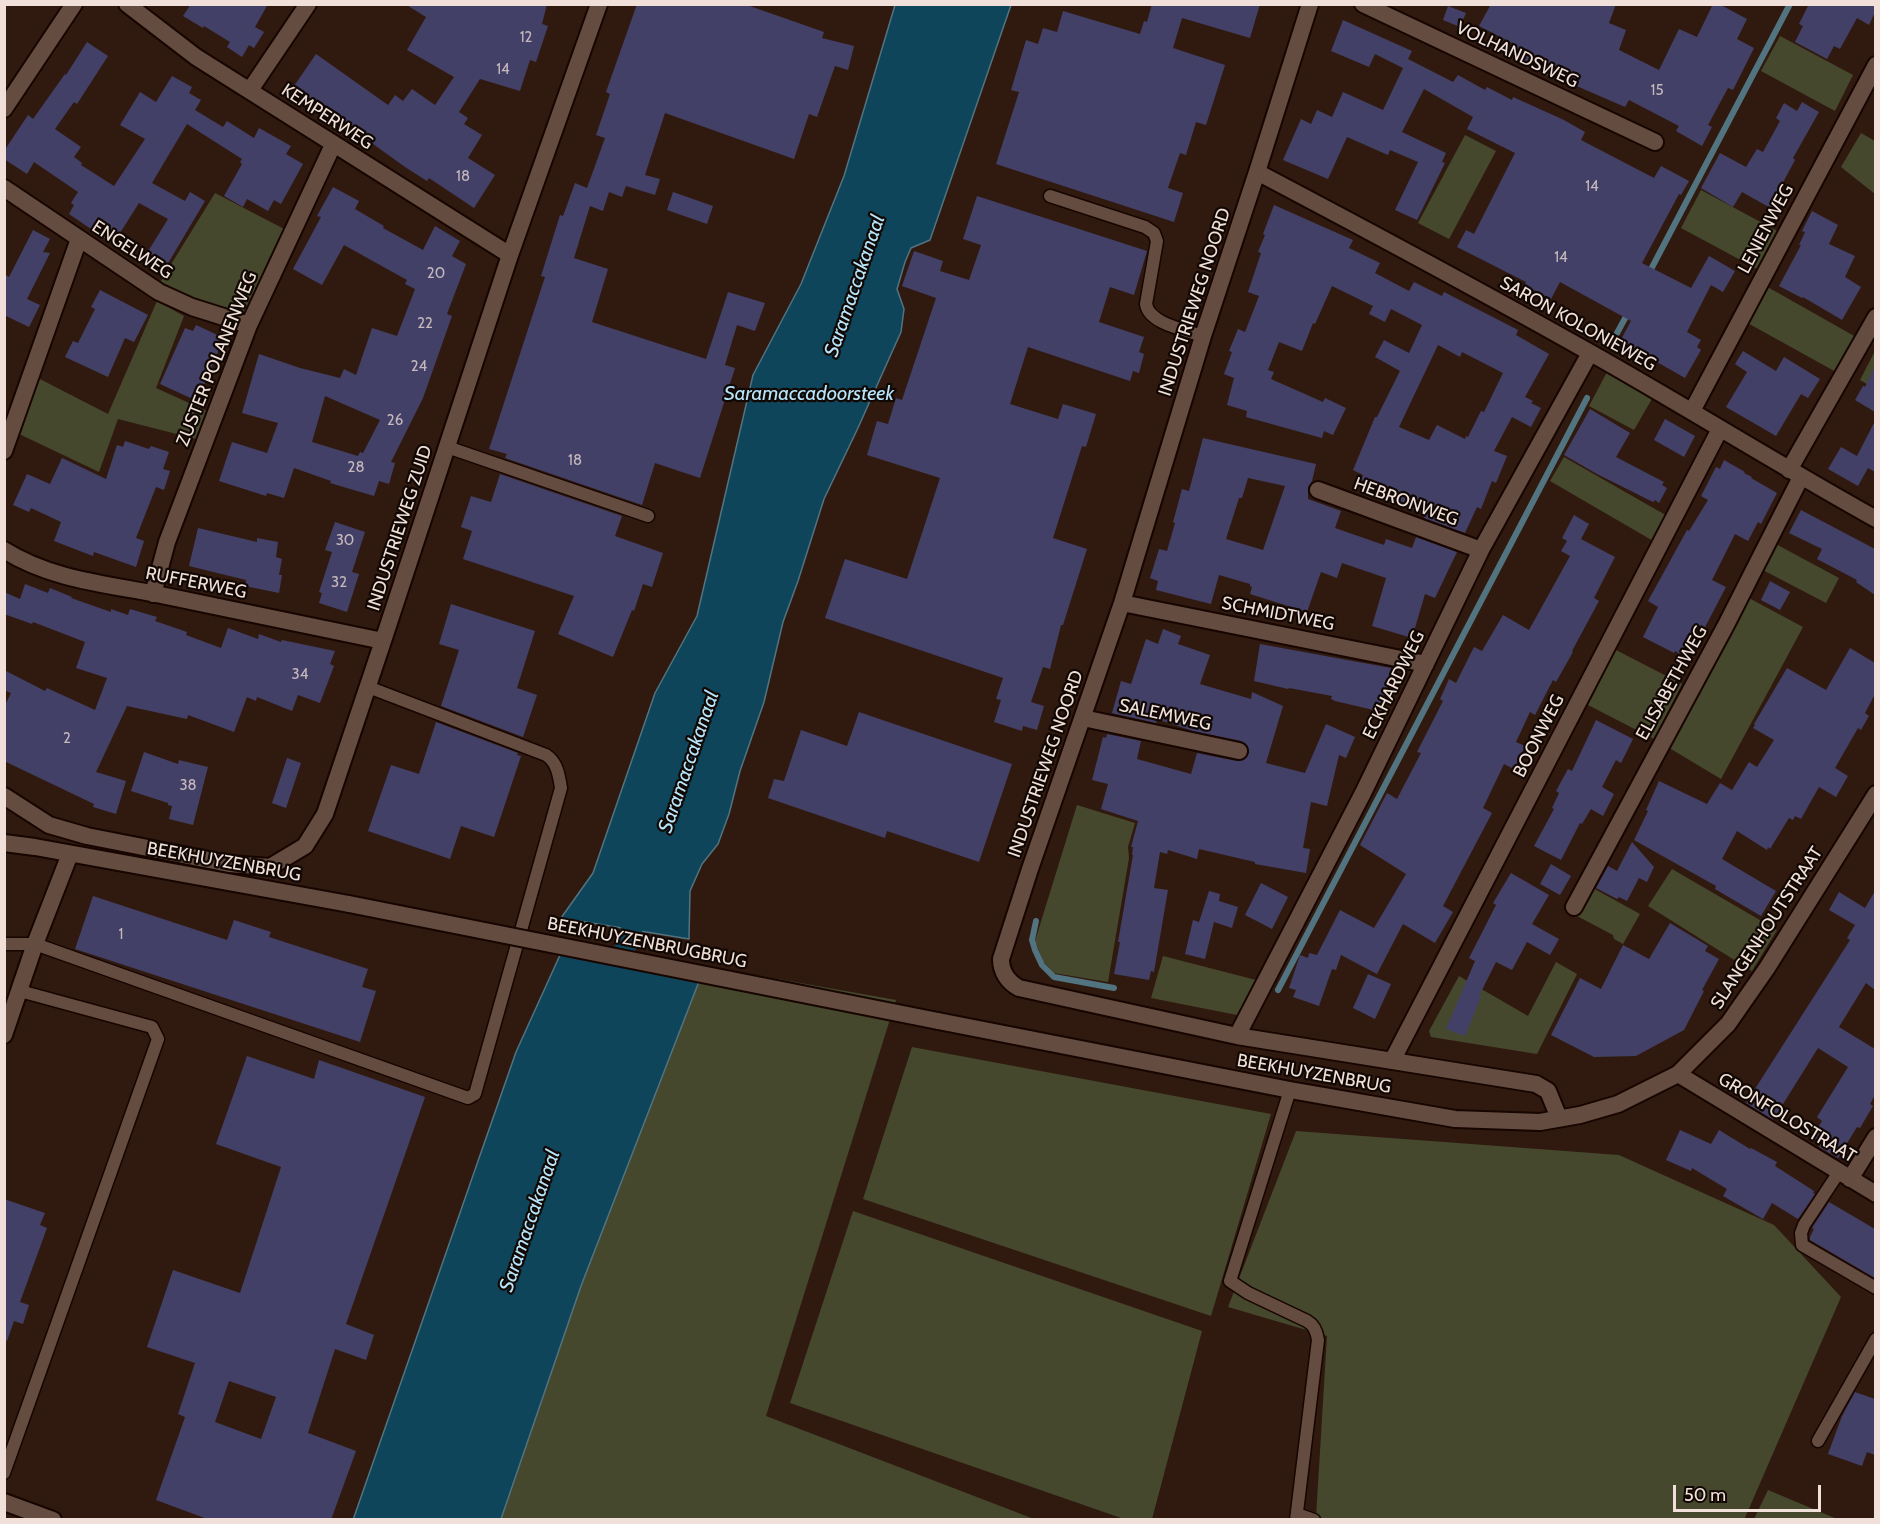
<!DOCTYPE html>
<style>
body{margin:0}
#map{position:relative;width:1880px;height:1524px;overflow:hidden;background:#301a10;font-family:Cabin,sans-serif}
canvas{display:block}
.frame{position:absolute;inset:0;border:6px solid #f0e0d9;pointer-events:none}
.scale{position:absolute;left:1673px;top:1485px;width:148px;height:27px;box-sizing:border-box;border:3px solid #f0e0d9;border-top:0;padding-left:8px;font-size:18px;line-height:21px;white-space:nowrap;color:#f0e0d9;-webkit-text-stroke:4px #110804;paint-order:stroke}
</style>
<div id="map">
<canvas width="1880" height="1524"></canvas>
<div class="frame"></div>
<div class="scale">50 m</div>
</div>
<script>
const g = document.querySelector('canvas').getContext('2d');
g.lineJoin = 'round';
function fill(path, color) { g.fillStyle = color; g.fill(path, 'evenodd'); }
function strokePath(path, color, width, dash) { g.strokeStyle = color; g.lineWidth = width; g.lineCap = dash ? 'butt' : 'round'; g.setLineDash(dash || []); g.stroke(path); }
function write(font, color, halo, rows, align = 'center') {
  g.font = font + ' Cabin,sans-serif'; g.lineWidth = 4.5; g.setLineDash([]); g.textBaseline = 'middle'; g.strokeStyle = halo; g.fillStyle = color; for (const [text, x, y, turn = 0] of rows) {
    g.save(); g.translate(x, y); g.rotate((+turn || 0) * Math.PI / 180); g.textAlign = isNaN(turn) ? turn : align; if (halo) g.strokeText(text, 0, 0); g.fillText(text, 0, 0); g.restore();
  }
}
const green = new Path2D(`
 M1780 36 1853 75 1835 111 1761 71Z
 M1861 133 1875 141V194L1841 167Z
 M1465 135 1496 151 1449 239 1418 223Z
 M1701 190 1781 233 1761 271 1681 228Z
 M215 193 286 230 250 308 244 313 238 315 207 306 159 284Z
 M1764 285 1856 337 1836 372 1744 321Z
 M157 301 184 316 156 388 211 413 200 440 118 419 99 472 17 433 36 377 108 414Z
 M1875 351V389L1860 380Z
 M1607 372 1653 397 1634 430 1589 406Z
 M1564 457 1669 517 1655 542 1550 481Z
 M1772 542 1839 578 1826 603 1759 568Z
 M1747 597 1803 627 1721 779 1666 746Z
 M1616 650 1682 684 1654 739 1588 705Z
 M1077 805 1135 823 1128 847 1129 858 1108 982 1054 973 1043 961 1035 941Z
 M1672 869 1777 930 1752 971 1648 906Z
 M1591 887 1640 914 1623 944 1614 939 1613 935 1577 916Z
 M1163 956 1260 981 1242 1016 1151 998Z
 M1556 962 1577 974 1537 1054 1431 1037 1429 1031 1459 976 1528 1016Z
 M705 966 896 1000 766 1416 1034 1519 501 1520 581 1286Z
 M912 1047 1271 1114 1211 1316 863 1199Z
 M1296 1131 1619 1155 1774 1225 1841 1297 1744 1520H1323L1316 1517 1327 1336 1228 1307Z
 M853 1211 1202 1331 1152 1519H1124L790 1403Z
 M1768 1490 1837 1519H1754Z`);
const water = new Path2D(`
 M895 5H1011L930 240 911 248 905 262 897 289 904 309 901 332 857 430 824 499 798 581 783 622 764 702 740 771 729 814 718 844 702 864 690 891 689 939 561 918 593 873 655 693 697 616 753 375 801 284 844 176Z
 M560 955 705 966 581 1286 501 1519 353 1520 516 1052Z`);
const stream = new Path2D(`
 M1648 275 1790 4
 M1610 346 1629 311
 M1036 921 1032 940 1035 950 1042 965 1054 977 1114 988
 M1278 990 1587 398`);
const canal = new Path2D(`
 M615 978 641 902`);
const building = new Path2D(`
 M191 4H268L255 27 264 32 254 48 249 45 242 57 227 47 230 42 204 26 203 28 183 16Z
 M405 4H547L542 24 548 26 536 62 530 60 520 91 480 79 459 112 468 118 464 124 482 135 468 158 495 175 474 208 429 178 427 181 405 167 344 123 292 89 316 54 388 105 395 95 403 101 412 89 435 105 454 77 407 50 426 17Z
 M637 4H744L824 32 822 38 854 46 848 70 835 66 817 117 809 114 794 159 665 113 645 175 660 179 655 195 626 186 622 197 609 192 603 211 590 206 574 258 608 269 592 322 706 359 728 292 765 303 755 331 737 325 725 365 735 368 700 478 655 463 642 505 505 458 507 454 489 449 545 277 541 276 560 215 563 216 575 183 587 188 605 138 596 135 610 94 606 92Z
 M1152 4H1260L1250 38 1182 18 1173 48 1225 65 1206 125 1196 122 1186 155 1180 153 1168 188 1183 193 1174 222 996 164 1019 92 1011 90 1026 40 1038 44 1043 28 1057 32 1063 11 1140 34 1144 21 1147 22Z
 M1491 4H1616L1609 23 1626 30 1619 50 1659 70 1679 29 1697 37 1713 4H1719L1747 19 1737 39 1754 48 1733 90 1728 88 1708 125 1712 127 1702 146 1676 131 1679 126 1629 100 1625 107 1549 74 1548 76 1534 69 1535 67 1507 54 1512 43 1479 26Z
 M1809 4H1875V12L1869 25 1857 18 1840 49 1834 46 1827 59 1795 42 1803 26 1799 24Z
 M1448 6 1466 13 1460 27 1443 20Z
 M1343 20 1412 51 1408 59 1453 82 1458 75 1485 90 1487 87 1512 100 1513 97 1564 120 1585 132 1581 140 1654 178 1661 166 1689 181 1681 195 1679 194 1642 263 1691 288 1709 256 1735 271 1723 292 1711 285 1687 332 1701 340 1697 347 1701 350 1685 378 1650 358 1647 364 1617 347 1631 321 1560 282 1551 299 1525 285 1526 282 1457 247 1466 230 1474 234 1515 153 1467 129 1473 117 1424 89 1402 132 1446 153 1442 162 1445 163 1417 220 1395 210 1418 162 1390 150 1388 155 1347 137 1328 179 1283 160 1301 119 1311 124 1317 110 1332 117 1343 92 1383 110 1403 68 1375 54 1369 67 1331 51Z
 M87 42 108 56 77 104 74 102 55 129 81 147 74 157 82 163 81 165 114 186 145 139 120 125 140 92 156 102 172 76 192 87 189 93 201 100 195 110 223 127 227 121 254 138 259 128 291 146 286 154 303 164 281 204 274 200 268 211 247 199 243 207 224 196 242 164 240 162 242 159 187 124 152 183 185 201 190 192 205 201 167 265 147 253 168 219 139 203 113 244 69 214 74 205 71 203 78 192 34 162 27 174 4 159V151L28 115 33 119 65 74 66 75Z
 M1802 102 1819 112 1793 158 1795 160 1780 188V191L1785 194 1776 211 1742 192 1733 207 1701 188 1720 153 1746 167 1757 149 1763 152 1780 121 1776 118 1784 103 1797 111Z
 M333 187 359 201 355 209 384 226 383 228 423 250 435 226 460 241 452 256 466 264 447 314 452 316 423 398 391 462 395 463 389 484 379 481 374 496 330 483 331 481 294 468 284 498 267 493 266 496 219 481 232 442 267 453 278 423 242 413 259 354 300 368 340 378 344 369 356 375 372 328 397 336 415 289 405 284 407 280 344 245 322 285 293 269 321 217 317 216ZM325 396 380 420 363 453 360 452 358 456 312 442Z
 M673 192 713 206 707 224 667 210Z
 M977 196 1147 251 1134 295 1110 287 1099 322 1144 337 1139 352 1144 354 1139 373 1133 371 1130 381 1028 347 1010 404 1058 419 1063 404 1096 414 1086 447 1082 446 1053 538 1087 549 1063 625H1061L1050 669 1043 667 1031 702 1044 706 1037 730 1023 726 1022 731 994 722 1001 700 996 699 1003 678 825 618 845 559 907 579 940 478 867 455 877 421 888 424 896 398 902 400 936 298 902 286 914 251 943 261 940 271 969 280 981 245 963 239Z
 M1274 205 1353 240 1349 248 1380 263 1375 273 1409 291 1414 282 1442 296 1444 292 1518 330 1516 335 1549 354 1525 397 1533 401 1531 403 1541 408 1531 427 1512 417 1494 451 1507 456 1496 483 1492 481 1481 509 1477 507 1465 533 1424 518 1426 515 1396 503 1399 496 1361 480 1363 475 1353 470 1375 417H1377L1400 371 1375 357 1384 340 1409 353 1422 325 1391 309 1385 322 1369 314 1373 306 1332 286 1315 324 1313 323 1302 351 1279 342 1268 370 1274 372 1271 379 1323 402 1325 398 1346 408 1333 435 1324 431 1322 438 1246 417 1247 411 1227 405 1234 378 1224 374 1232 352 1229 351 1238 329 1245 332 1259 296 1248 292 1261 253 1258 252 1265 235 1263 234ZM1438 345 1460 357 1462 352 1503 373 1484 412 1481 411 1468 437 1466 436 1465 439 1437 425 1429 440 1399 427Z
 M1812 211 1838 225 1829 244 1855 256 1845 277 1861 287 1842 320 1803 297 1802 298 1779 286 1801 245H1799L1805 232 1802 231Z
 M33 230 50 239 43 252 50 253 27 299 40 305 29 327 4 315V274L9 277Z
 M100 290 148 315 134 342 125 338 108 377 65 357 73 341 78 343 95 309 91 307Z
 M196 325 224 338 197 401 160 384 185 328 193 331Z
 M1743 351 1776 371 1784 357 1820 379 1808 398 1801 394 1776 436 1726 407 1747 372 1735 364Z
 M1875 366V412L1855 400 1863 386 1865 387Z
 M1590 409 1630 433 1616 457 1664 482 1662 485 1667 488 1659 503 1655 500 1653 502 1597 474 1564 455Z
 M1665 419 1695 436 1684 457 1654 440Z
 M1875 421V472L1868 468 1858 486 1828 469 1841 447 1857 456Z
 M1203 438 1316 464 1312 481 1308 487V499L1341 511 1335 528 1384 545 1386 539 1412 548 1416 537 1457 552 1435 598 1425 594 1412 638 1372 626 1386 578 1342 563 1337 578 1321 572 1307 612 1250 594 1252 587 1250 586V584L1219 575 1211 604 1156 590 1158 581 1150 578 1159 549 1167 551 1175 523 1173 522 1182 489 1189 491ZM1248 478 1285 486 1263 550 1226 539 1239 498H1242Z
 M125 441 149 449 151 446 169 452 163 469 170 471 164 490 156 487 136 538 144 541 136 567 94 552 93 556 54 541 61 522 31 508 29 512 13 505 27 474 50 484 62 458 106 479 117 445 123 447Z
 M1724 460 1745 472 1744 473 1752 477 1751 478 1777 493 1761 524 1758 522 1748 541 1735 534 1712 580 1726 587 1703 631 1695 627 1680 654 1675 651 1674 653 1643 637 1658 607 1648 601 1687 530 1689 531 1708 500 1701 496 1716 467 1720 469Z
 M500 474 622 516 615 536 663 553 652 587 643 584 634 611 632 610 613 657 558 634 574 596 463 559 472 531 461 527 471 496 491 502Z
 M1801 510 1875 549V595L1856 582 1857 580 1817 559 1822 549 1789 533Z
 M1574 515 1589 524 1581 539 1615 557 1594 598 1599 601 1572 651 1573 652 1556 682 1553 680 1535 715 1530 712 1516 742 1525 746 1514 769 1504 764 1483 808 1492 813 1443 906 1453 912 1435 943 1403 924 1377 974 1341 955 1336 970 1332 969 1319 1006 1293 997 1296 990 1289 988 1300 955 1308 958 1309 953 1317 955 1340 910 1374 928 1406 874 1360 845 1387 793 1397 799 1421 753 1417 752 1443 701 1440 699 1449 679 1456 683 1474 647 1482 651 1503 615 1529 630 1570 556 1561 551 1567 541 1562 538Z
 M335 522 365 532 352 572 359 574 347 612 319 603 322 593 319 592 332 552 325 550Z
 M198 528 257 542V538L278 542 276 557 282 559 279 575H282L279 593 245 586 246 580 189 566Z
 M1770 581 1790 592 1780 610 1761 600Z
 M25 584 48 593 50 588 72 597 71 598 111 612V609L128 615 130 609 157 617 155 621 187 632 186 635 221 648 228 628 258 639 259 634 281 642 282 640 335 651 330 664 334 666 320 703 298 695 292 711 257 697 256 701 247 697 234 732 188 715 187 719 127 706 96 772 126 781 116 814 93 807 94 804 4 761V707L11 693 4 690V670L45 691 47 688 95 710 107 678 76 668 85 642 33 622 32 624 4 614V592L20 599Z
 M451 604 535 631 517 688 537 695 523 737 441 706 459 650 439 644Z
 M1163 629 1181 636 1178 644 1210 655 1200 684 1251 699 1252 692 1283 706 1266 763 1305 773 1326 724 1355 737 1346 758 1339 755 1327 806 1311 802 1303 848 1310 849 1306 873 1255 864V862L1199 849 1197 859 1168 850 1167 854 1160 852 1154 888 1168 890 1154 972 1151 971 1149 980 1114 974 1120 942H1118L1133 855H1132L1133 847H1131L1138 821 1101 809 1108 784 1092 780 1103 737 1106 738 1107 734 1141 741 1137 759 1191 774 1197 753 1237 761 1246 758 1249 753 1246 744 1241 741 1193 731 1157 719 1156 723 1112 713 1121 681 1131 684 1146 639 1158 644Z
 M1260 644 1391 668 1382 712 1335 701 1331 699 1332 696 1289 688 1288 689 1254 681Z
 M1850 648 1875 663V694L1865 713 1869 716 1861 730 1858 728 1835 768 1848 776 1836 797 1819 787 1801 819 1795 816 1793 820 1789 818 1770 849 1768 847 1767 850 1737 831 1722 859 1776 891 1761 916 1715 889 1716 886 1634 840 1648 811 1646 810 1659 781 1707 804 1720 783 1732 790 1749 762 1757 767 1774 740 1753 728 1755 725 1754 724 1787 668 1826 690Z
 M859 712 1012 764 979 862 887 831 885 838 768 798 774 779 784 781 801 730 847 746Z
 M1596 720 1633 739 1621 763 1616 760 1602 787 1614 794 1603 816 1591 809 1582 824 1580 823 1561 860 1534 846 1554 809 1552 808 1559 793 1556 791 1568 769 1572 771Z
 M436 722 518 753 517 755 521 756 494 837 461 826 450 859 368 831 391 765 419 774Z
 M144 752 178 764 179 760 208 767 193 825 169 819 172 806 168 805V803L131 791Z
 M287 758 301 763 286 808 272 803Z
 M1632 842 1654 867 1647 882 1639 878 1627 901 1619 897 1617 899 1596 888 1608 866 1617 871Z
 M1551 864 1571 876 1560 895 1540 884Z
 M1511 873 1549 895 1532 924 1559 939 1550 955 1527 942 1512 970 1496 962 1479 996 1481 997 1465 1036 1446 1029 1475 961 1469 958 1496 905 1493 903Z
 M1261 883 1288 897 1272 929 1245 915Z
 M1209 891 1220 894 1219 901 1238 907 1232 928 1214 922 1205 959 1185 954 1193 920 1199 922Z
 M1875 891V990L1866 983 1839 1027 1875 1049V1095L1870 1104 1873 1106 1860 1128 1857 1127 1838 1158 1819 1147 1821 1143 1812 1137 1822 1121 1817 1117 1848 1067 1818 1048 1773 1120 1746 1103 1850 940 1847 938 1855 925 1829 910 1839 892 1865 908Z
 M93 896 227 940 234 920 271 932 269 937 368 969 362 987 376 991 360 1042 75 949Z
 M1670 923 1708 946 1705 951 1719 959 1702 990 1704 991 1684 1030 1636 1056 1594 1057 1551 1035 1580 978 1601 989 1623 945 1649 959Z
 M1368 974 1391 984 1375 1019 1353 1008Z
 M247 1056 314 1079 319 1060 425 1097 346 1324 374 1335 366 1360 335 1349 308 1433 356 1451 331 1520H210L156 1500 185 1417 178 1414 195 1363 147 1347 173 1270 240 1293 281 1167 216 1144ZM229 1381 276 1397 261 1439 215 1422Z
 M1680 1130 1711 1144 1719 1130 1750 1149 1751 1148 1777 1162 1775 1166 1814 1191 1813 1193 1815 1194 1798 1219 1772 1203 1763 1219 1723 1196 1727 1189 1692 1168 1691 1171 1666 1160Z
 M4 1199 45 1213 40 1225 47 1228 20 1302 29 1305 23 1324 14 1321 7 1341 4 1340Z
 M1829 1202 1875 1229V1278L1810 1240V1237L1814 1229 1812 1228Z
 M1855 1392 1875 1399V1455L1867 1452 1862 1466 1828 1454 1842 1416Z`);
const service = new Path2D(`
 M1050 196 1145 227 1154 233 1157 241 1146 304C1149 324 1186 330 1203 336
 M447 447 648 516
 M4 944H35L468 1098 475 1094 561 788C559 775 557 762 546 755L368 687
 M1290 1090 1230 1281 1248 1293 1307 1321C1314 1325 1317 1332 1318 1340L1296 1520
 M1839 1172 1804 1225 1801 1233 1802 1245 1876 1288
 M1818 1441 1876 1339
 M4 1473 158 1039 152 1027 20 991
 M1297 1514 1314 1520`);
const minor = new Path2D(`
 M127 4 196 57 510 255
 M1310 4 1257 172 1203 336 1122 603 1030 869 1001 959C1001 972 1008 982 1019 988L1237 1036 1536 1084 1548 1091 1559 1118
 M1363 4 1655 142
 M250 90 308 4
 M4 109 74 4
 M1257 172C1369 231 1479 290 1589 352 1685 406 1779 465 1876 519
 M4 188 159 292 192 307 249 325
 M1692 411 1876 65
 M4 451 79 239
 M1789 470 1876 317
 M1318 490 1481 550
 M4 550C52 580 107 584 161 595 235 611 309 626 383 641
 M153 594 167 542 249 325 333 145
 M1122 603 1426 664
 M1083 718 1239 751
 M4 796 49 825 87 836 229 864 270 867 305 846 325 814 383 641 510 255 599 4
 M1574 907 1726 625 1801 477
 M4 1035 35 944 70 854
 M1237 1036 1363 793 1481 550 1590 353
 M1392 1061 1720 429
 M1678 1074 1876 1194
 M1850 1179 1876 1137
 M4 1502 53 1520`);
const tertiary = new Path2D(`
 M4 843 35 847 349 904
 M938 1021 1290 1090 1455 1119 1540 1122 1580 1115 1618 1104 1678 1074 1728 1024 1767 968 1876 794`);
const tertiaryBridge = new Path2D(`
 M349 904 938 1021`);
const numberNames = [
 ["12",526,38],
 ["14",503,70],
 ["15",1657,91],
 ["18",463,177],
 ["14",1592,187],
 ["14",1561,258],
 ["20",436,274],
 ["22",425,324],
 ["24",419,367],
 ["26",395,421],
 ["18",575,461],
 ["28",356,468],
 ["30",345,541],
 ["32",339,583],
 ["34",300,675],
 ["2",67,739],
 ["38",188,786],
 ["1",121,935]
];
const streetNames = [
 ["VOLHANDSWEG",1517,55,25],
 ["KEMPERWEG",327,117,33],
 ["LENIENWEG",1766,229,-62],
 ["ENGELWEG",132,250,33],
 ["INDUSTRIEWEG NOORD",1195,302,-72],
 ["SARON KOLONIEWEG",1578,324,29],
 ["ZUSTER POLANENWEG",217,359,-68],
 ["HEBRONWEG",1406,502,20],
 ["INDUSTRIEWEG ZUID",400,528,-72],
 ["RUFFERWEG",196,583,11],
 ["SCHMIDTWEG",1278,614,11],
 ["ELISABETHWEG",1672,683,-61],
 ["ECKHARDWEG",1394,685,-64],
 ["SALEMWEG",1165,715,12],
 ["BOONWEG",1539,736,-63],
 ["INDUSTRIEWEG NOORD",1046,764,-71],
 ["BEEKHUYZENBRUG",224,862,10],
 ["SLANGENHOUTSTRAAT",1767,928,-57],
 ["BEEKHUYZENBRUGBRUG",647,943,11],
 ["BEEKHUYZENBRUG",1314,1074,10],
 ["GRONFOLOSTRAAT",1787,1118,31]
];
const waterNames = [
 ["Saramaccakanaal",855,286,-71],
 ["Saramaccadoorsteek",809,394],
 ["Saramaccakanaal",689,762,-71],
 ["Saramaccakanaal",530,1221,-71]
];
fill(green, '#45482c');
fill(water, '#0e455a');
strokePath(water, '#527480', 1.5);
strokePath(stream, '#527480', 6);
strokePath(canal, '#0e455a', 21);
fill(building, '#434067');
strokePath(service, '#170500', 15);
strokePath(minor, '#170500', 20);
strokePath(tertiary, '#170500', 20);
strokePath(service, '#654c40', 12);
strokePath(minor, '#654c40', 16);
strokePath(tertiary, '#654c40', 16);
strokePath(tertiaryBridge, '#170500', 20, []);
strokePath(tertiaryBridge, '#654c40', 16);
write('15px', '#c5b8bc', null, numberNames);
write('18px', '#f0e0d9', '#110804', streetNames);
write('italic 20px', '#b7e5fb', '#110804', waterNames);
</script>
